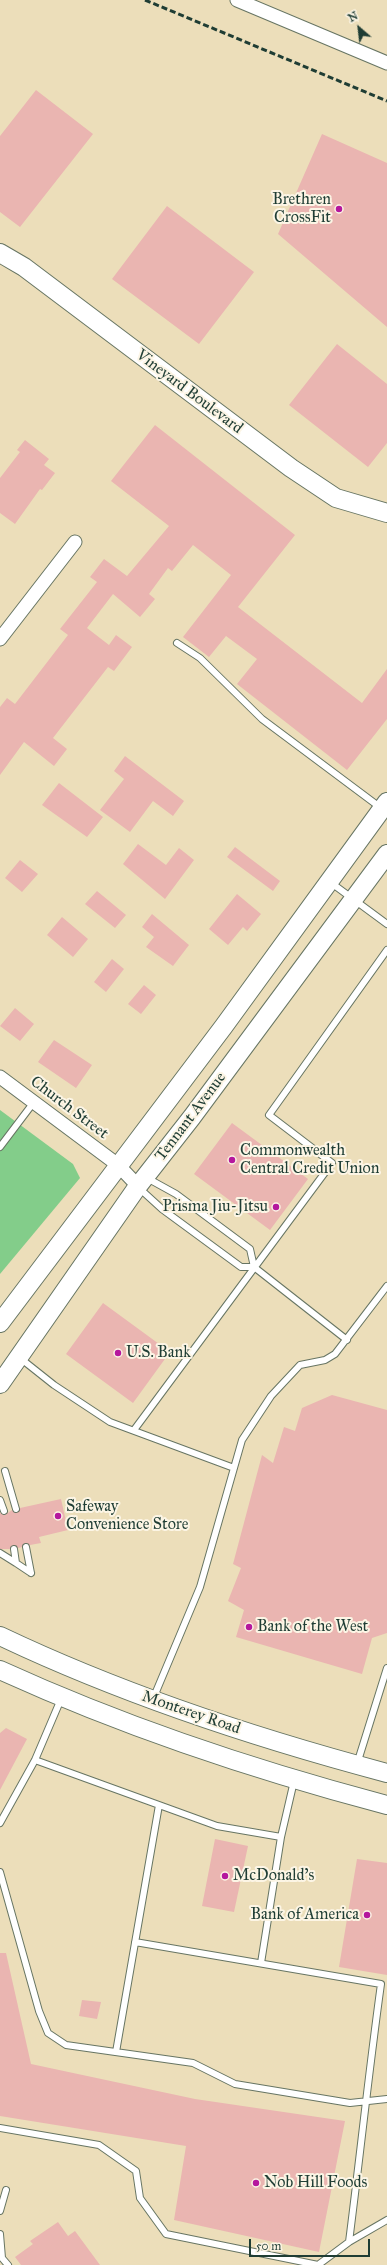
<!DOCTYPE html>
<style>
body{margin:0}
#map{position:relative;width:387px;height:2265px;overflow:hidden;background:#ecdeba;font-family:"IM FELL Great Primer",serif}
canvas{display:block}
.north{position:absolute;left:339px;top:8px;width:40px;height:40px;-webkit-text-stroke:3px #fcf5e5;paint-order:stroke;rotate:332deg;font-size:11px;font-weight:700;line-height:16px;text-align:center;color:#1f3d34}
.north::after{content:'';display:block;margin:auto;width:14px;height:18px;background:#1f3d34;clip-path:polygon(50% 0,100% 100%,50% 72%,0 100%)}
.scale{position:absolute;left:249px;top:2239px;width:121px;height:18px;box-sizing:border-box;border:2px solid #1f3d34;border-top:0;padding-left:5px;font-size:12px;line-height:14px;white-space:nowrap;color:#1f3d34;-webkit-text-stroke:3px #fcf5e5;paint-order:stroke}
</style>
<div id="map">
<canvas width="387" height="2265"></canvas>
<div class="north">N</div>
<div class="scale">50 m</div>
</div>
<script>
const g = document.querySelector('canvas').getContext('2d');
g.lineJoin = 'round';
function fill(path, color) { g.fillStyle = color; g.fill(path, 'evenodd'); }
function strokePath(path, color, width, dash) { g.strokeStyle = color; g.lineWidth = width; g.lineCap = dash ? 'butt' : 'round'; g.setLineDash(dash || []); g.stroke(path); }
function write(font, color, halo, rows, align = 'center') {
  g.font = font + ' "IM FELL Great Primer",serif'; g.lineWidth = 4; g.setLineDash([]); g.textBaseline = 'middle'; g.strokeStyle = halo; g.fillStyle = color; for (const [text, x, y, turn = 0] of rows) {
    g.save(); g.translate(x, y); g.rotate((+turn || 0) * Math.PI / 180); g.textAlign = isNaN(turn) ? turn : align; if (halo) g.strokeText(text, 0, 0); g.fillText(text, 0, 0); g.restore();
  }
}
const green = new Path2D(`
 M0 1110 73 1164 80 1178 0 1274Z`);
const building = new Path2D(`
 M36 90 93 134 20 227 0 212V136Z
 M322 134 387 163V327L278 234Z
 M167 206 254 272 199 344 112 279Z
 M337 344 387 384V443L368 467 289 405Z
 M155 425 295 535 238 607 362 703 387 669V719L347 770 237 684 257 659 226 636 209 657 183 637 231 575 193 545 172 571 168 568 149 594 155 599 140 617 113 594 87 628 109 645 116 635 132 647 114 671 108 667 53 738 67 749 54 766 24 742 0 775V707L7 698 15 704 68 635 60 629 97 582 90 577 104 559 127 576 169 526 111 481Z
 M25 440 49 459 44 465 55 473 42 490 40 489 15 524 0 513V478L20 452 17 450Z
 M125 756 184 801 173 816 153 801 130 832 100 810 124 779 114 771Z
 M59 783 103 817 87 837 42 805Z
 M138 844 166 865 179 848 194 860 165 899 123 864Z
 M235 847 280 881 273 891 227 857Z
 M20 860 38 874 22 892 5 878Z
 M97 891 126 915 115 928 85 904Z
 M237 894 261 914 247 931 243 927 228 945 209 929Z
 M152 914 189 945 173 966 146 947 154 937 142 927Z
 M62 917 88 939 73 957 47 935Z
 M112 959 124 969 106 992 94 982Z
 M144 985 156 995 141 1014 128 1004Z
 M15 1008 34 1024 20 1041 0 1026Z
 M54 1040 92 1065 76 1088 38 1062Z
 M232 1123 308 1179 270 1230 194 1174Z
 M103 1303 170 1352 133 1403 66 1354Z
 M332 1395 387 1410V1633L372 1638 362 1674 236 1637 244 1610 228 1601 241 1568 233 1564 262 1455 273 1463 284 1427 295 1431 302 1408Z
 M61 1499 68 1530 39 1537 41 1543 30 1545 26 1543 22 1547 18 1548 14 1545 10 1549H0V1513L5 1515 12 1510 17 1513 20 1508Z
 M6 1728 27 1739 0 1790V1733Z
 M215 1839 248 1846 234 1912 202 1906Z
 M357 1859 387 1863V1975L339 1967Z
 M0 1953H6L31 2064 195 2099 345 2121 319 2252 174 2220 186 2146 0 2116Z
 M82 2000 101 2002 97 2019 79 2016Z
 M58 2222 68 2236 75 2231 100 2265H21L15 2257 33 2244 30 2241Z`);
const lane = new Path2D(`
 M177 643 200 658 262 719 381 808
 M330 882 387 924
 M0 1147 34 1102
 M139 1188 162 1209 241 1267H254L250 1249 176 1194 147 1178
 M254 1267 347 1340
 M20 1358 54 1385 110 1422 234 1468
 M134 1430 332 1163 269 1115 387 950
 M5 1471 16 1509
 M0 1500 4 1511
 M26 1547 31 1573
 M14 1549 16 1563 31 1573
 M0 1553 16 1563
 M153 1699 200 1587 242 1440 271 1396 300 1365 325 1360 335 1354 387 1286
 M35 1760 217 1826 281 1837
 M357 1764 387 1668
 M0 1823 35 1760 61 1699
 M0 1872 39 2011 48 2033 66 2045 193 2063 235 2084 350 2103 387 2099
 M135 1942 381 1984C369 2070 360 2156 349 2242L387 2220
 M261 1963 281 1837 294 1781
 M116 2052 159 1805
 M0 2128 99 2145 136 2171 140 2198 166 2234 318 2265 349 2242
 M0 2211 6 2190
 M0 2234 2 2258 8 2265`);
const street = new Path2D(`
 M237 0 387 63
 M0 639 75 542
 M0 1077 118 1165 138 1186`);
const secondary = new Path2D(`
 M0 253 24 267 291 468 336 498 387 513
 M0 1323 224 1026 387 802
 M0 1384 138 1186 192 1117 387 854
 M0 1636C124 1695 255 1738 387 1773
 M0 1670C125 1727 254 1770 387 1805`);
const rail = new Path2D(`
 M145 0 387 101`);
const markers = [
 [339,209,4,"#b5179e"],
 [232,1160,4,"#b5179e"],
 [276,1207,4,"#b5179e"],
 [118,1353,4,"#b5179e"],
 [58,1516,4,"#b5179e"],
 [249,1627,4,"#b5179e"],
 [225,1876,4,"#b5179e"],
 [367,1915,4,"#b5179e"],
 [256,2183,4,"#b5179e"]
];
const poiNames = [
 ["Brethren",331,200,"right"],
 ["CrossFit",331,218,"right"],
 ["Commonwealth",240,1151],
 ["Central Credit Union",240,1169],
 ["Prisma Jiu-Jitsu",268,1207,"right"],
 ["U.S. Bank",126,1353],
 ["Safeway",66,1507],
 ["Convenience Store",66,1525],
 ["Bank of the West",257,1627],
 ["McDonald's",233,1876],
 ["Bank of America",359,1915,"right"],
 ["Nob Hill Foods",264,2183]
];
const streetNames = [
 ["Vineyard Boulevard",189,392,37],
 ["Church Street",69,1108,37],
 ["Tennant Avenue",191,1117,-53],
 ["Monterey Road",191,1713,19]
];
fill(green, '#83cd8a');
fill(building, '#eab5b1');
strokePath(lane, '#677563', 8);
strokePath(street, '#677563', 15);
strokePath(secondary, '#677563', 20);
strokePath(lane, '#fff', 6);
strokePath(street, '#fff', 13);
strokePath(secondary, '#fff', 18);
strokePath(rail, '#1f3d34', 3, [6, 3]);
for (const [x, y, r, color] of markers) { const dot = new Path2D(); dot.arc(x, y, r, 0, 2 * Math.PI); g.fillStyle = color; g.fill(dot); strokePath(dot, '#fcf5e5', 1.5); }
write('16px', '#1f3d34', '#fcf5e5', poiNames, 'left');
write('16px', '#1f3d34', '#fcf5e5', streetNames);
</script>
